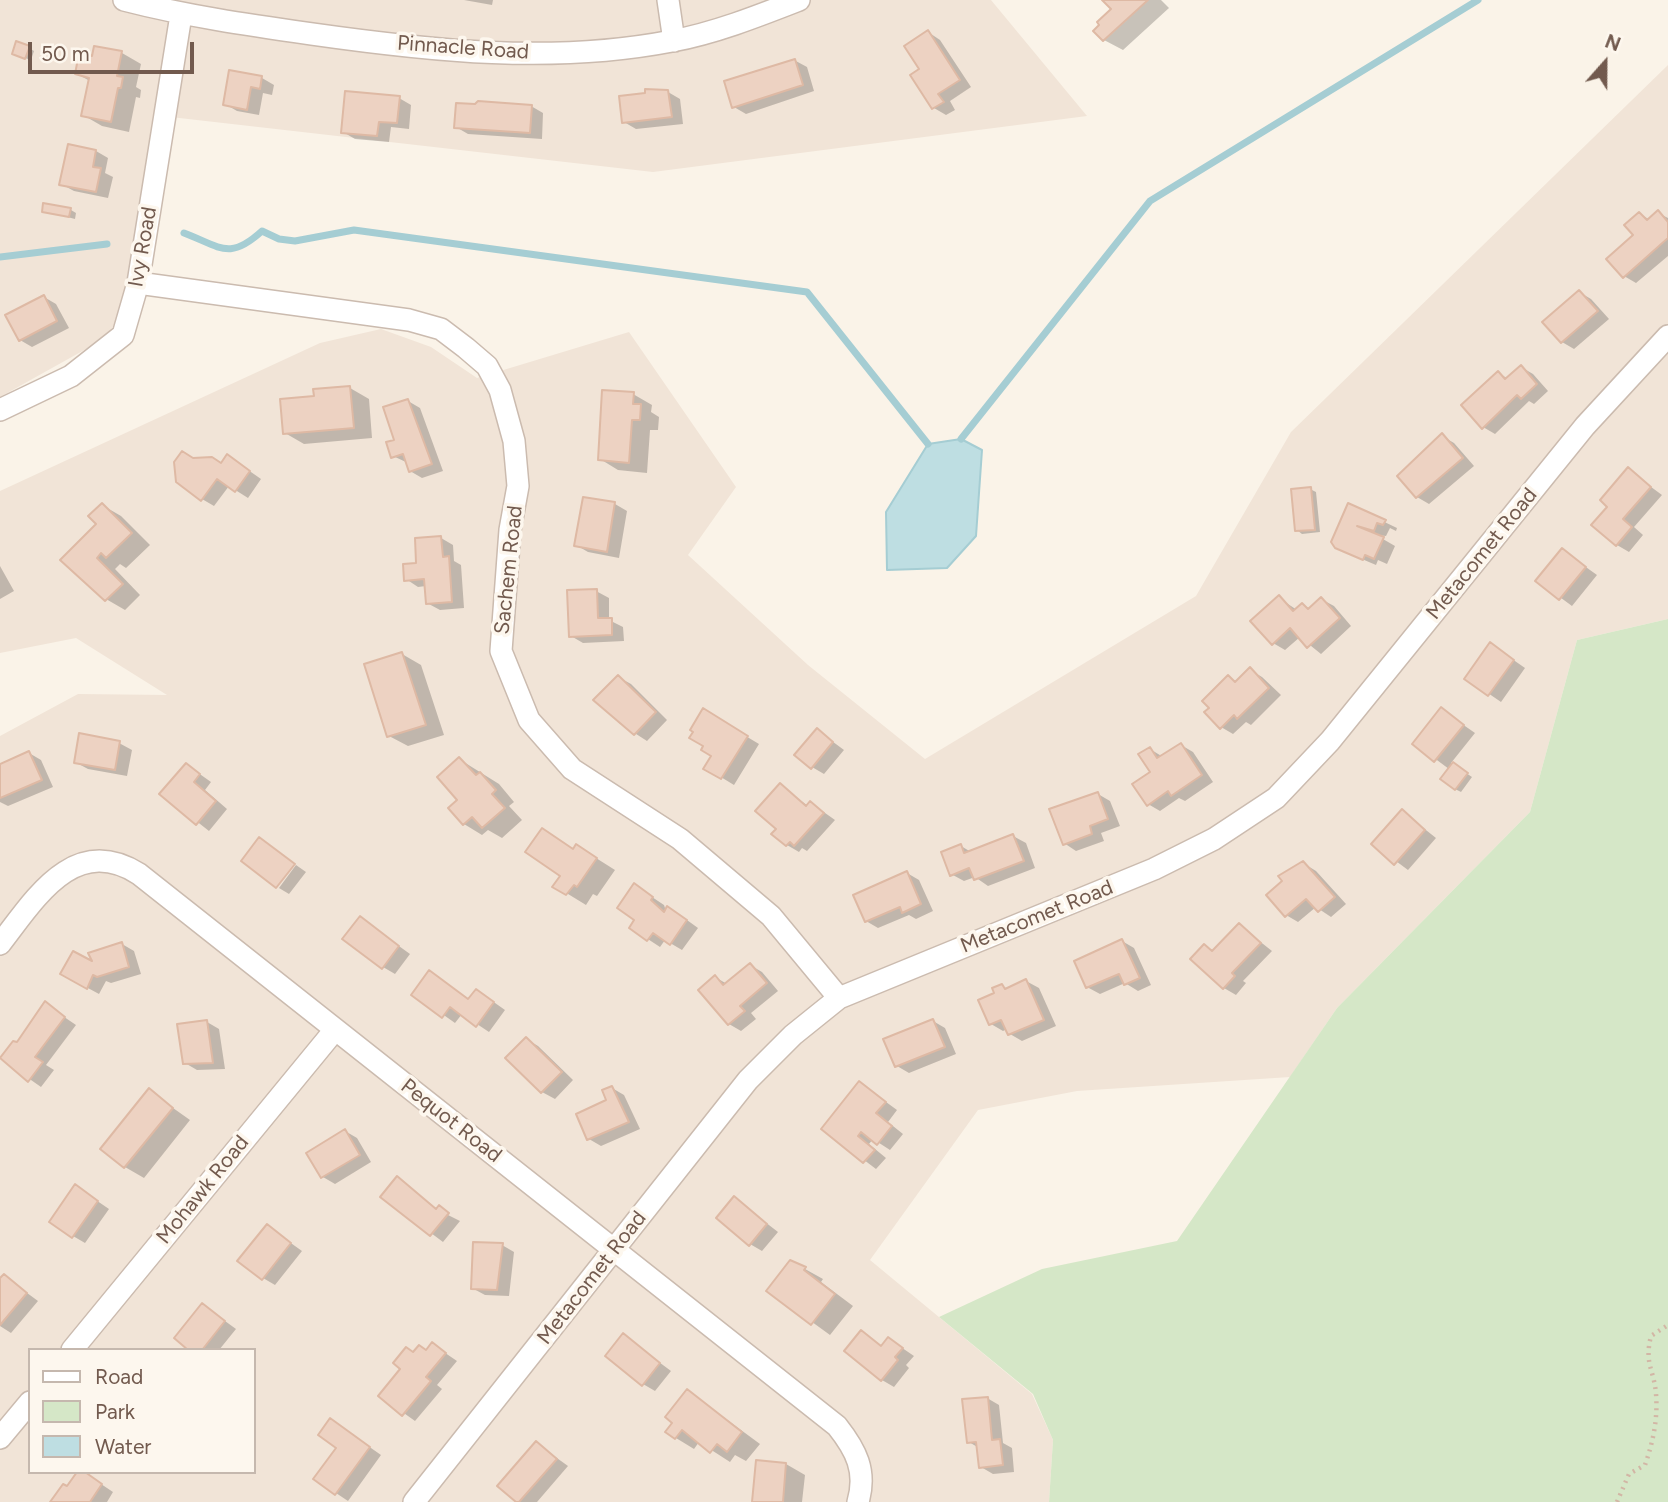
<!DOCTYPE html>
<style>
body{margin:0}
#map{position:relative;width:1668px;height:1502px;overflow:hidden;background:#faf3e8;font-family:Figtree,sans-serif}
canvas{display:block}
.legend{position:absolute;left:28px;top:1348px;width:228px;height:126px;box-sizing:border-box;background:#fdf7ee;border:2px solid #c5b8ae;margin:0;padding:9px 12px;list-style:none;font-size:21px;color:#725a4e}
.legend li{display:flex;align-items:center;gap:14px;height:35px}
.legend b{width:35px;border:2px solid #c5b8ae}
.north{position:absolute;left:1570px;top:28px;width:70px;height:70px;-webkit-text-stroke:5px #fdf7ee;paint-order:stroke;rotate:21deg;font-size:19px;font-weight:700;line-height:28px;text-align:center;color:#725a4e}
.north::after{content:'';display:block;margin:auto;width:24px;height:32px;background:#725a4e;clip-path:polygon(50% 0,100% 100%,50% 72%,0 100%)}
.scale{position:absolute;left:28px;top:42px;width:166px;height:32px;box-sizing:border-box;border:4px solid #725a4e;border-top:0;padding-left:9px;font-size:21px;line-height:24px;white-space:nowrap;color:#725a4e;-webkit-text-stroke:5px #fdf7ee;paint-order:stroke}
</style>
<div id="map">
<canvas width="1668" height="1502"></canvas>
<ul class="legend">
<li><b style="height:9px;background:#fff"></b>Road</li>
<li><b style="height:19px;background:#d5e7c7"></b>Park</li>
<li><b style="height:19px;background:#bedee2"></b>Water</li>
</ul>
<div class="north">N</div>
<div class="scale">50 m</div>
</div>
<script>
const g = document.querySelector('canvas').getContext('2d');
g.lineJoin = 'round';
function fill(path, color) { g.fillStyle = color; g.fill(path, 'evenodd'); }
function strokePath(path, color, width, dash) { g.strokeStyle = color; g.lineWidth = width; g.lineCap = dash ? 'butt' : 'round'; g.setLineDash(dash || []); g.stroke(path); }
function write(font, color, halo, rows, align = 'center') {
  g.font = font + ' Figtree,sans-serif'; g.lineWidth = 7; g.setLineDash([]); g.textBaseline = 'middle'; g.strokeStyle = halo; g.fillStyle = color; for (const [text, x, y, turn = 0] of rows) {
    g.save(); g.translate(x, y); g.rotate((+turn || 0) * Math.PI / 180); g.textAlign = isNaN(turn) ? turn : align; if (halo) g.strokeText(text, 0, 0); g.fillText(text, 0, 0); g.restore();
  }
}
const residential = new Path2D(`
 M0 0H991L1087 116 653 172 153 115 128 277 117 321 104 339 0 397Z
 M1668 65V619L1577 640 1530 812 1337 1008 1290 1077 1077 1091 978 1110 870 1260 1032 1394 1053 1440 1049 1502H0V736L78 694 167 695 76 638 0 653V491L320 343 381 329 431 347 477 378 629 332 736 487 688 555 808 665 925 759 1196 596 1291 432ZM30 1350H254V1472H30Z`);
const green = new Path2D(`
 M1668 619V1502H1049L1053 1440 1033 1394 939 1317 1042 1269 1177 1241 1337 1008 1530 812 1577 640Z`);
const water = new Path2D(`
 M961 439 982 450 976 536 947 568 887 570 886 512 928 444Z`);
const shadow = new Path2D(`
 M464 0H493L492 5Z
 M1104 0H1161L1169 8 1123 50 1104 40 1113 9Z
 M928 32 940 40 971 87 950 101 955 110 946 115 934 108 912 76 922 70Z
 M29 48 34 51 31 60 19 56Z
 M96 48 122 53 141 64 136 87 141 90 140 98 136 97 129 132 102 126 83 115 90 81 77 74 94 58Z
 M794 60 807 67 814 91 746 114 734 107Z
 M262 78 274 85 272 95 263 93 259 115 237 111 225 104Z
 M668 92 680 99 683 124 636 129 624 122Z
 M399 98 411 105 409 129 391 127 389 142 355 139 343 132Z
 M531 106 543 113 542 139 468 134 456 127Z
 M69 146 96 151 108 158 105 173 113 177 108 198 74 191 61 184Z
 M71 210 76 213 75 219 44 211Z
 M1658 213 1668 218V256L1636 283 1624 276 1640 214 1650 220Z
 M1579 292 1591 299 1609 319 1574 349 1562 342Z
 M44 297 56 304 69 328 32 347 20 340Z
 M1521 367 1533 374 1548 391 1534 404 1529 401 1495 434 1483 427 1499 373 1508 379Z
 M350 388 369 399 372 438 304 444 285 433 315 398Z
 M633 394 652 405 651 412 659 417 658 430H650L647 473 618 470 600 459Z
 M408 401 420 408 443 471 422 478 410 471 408 463 393 456Z
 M1442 436 1454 443 1474 466 1429 504 1417 497 1411 462Z
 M228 456 261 479 248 498 229 486 214 506 202 499 195 460 222 464Z
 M1628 470 1662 495 1634 527 1643 535 1629 552 1617 545 1609 506Z
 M1310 489 1316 492 1320 532 1302 534 1297 530Z
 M615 504 627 511 619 558 588 552 576 545Z
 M102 505 121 516 150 545 126 568 120 564 115 569 140 595 125 610 106 599 62 560 99 524Z
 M1349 505 1397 528 1396 531 1390 528 1386 536 1376 535 1395 546 1387 564 1378 560 1376 565 1350 554Z
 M441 538 453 545 454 561 461 565 464 608 440 610 427 603 426 586 418 587 406 579Z
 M1562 550 1597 575 1572 606 1538 581Z
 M0 566 14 591 0 599Z
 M596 591 609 598V620L623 627 624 641 583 643 571 636Z
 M1279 598 1297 610 1303 605 1310 609 1321 599 1334 606 1351 626 1321 654 1300 637 1285 650 1273 643Z
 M1502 652 1525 668 1501 702 1466 678Z
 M402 654 421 665 444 735 408 746 389 736Z
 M1250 670 1262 677 1281 695 1251 725 1246 722 1233 734 1221 727 1228 678 1237 682Z
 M618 677 631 684 667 720 647 741 619 723 596 700Z
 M1442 710 1475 733 1451 763 1472 777 1461 792 1455 789 1449 769 1414 743Z
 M704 711 759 744 734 785 706 768 713 756Z
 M817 730 844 750 824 774 812 767Z
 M119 743 132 750 127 776 88 769 75 762Z
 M1181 745 1193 752 1213 782 1185 801 1179 798 1160 811 1148 804 1152 772 1150 749 1163 757Z
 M29 753 41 760 53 787 8 806 0 802V766Z
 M459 759 499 784 514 802 509 806 522 820 502 838 488 830 482 835 464 824Z
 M187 765 211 782 205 790 227 809 209 831 162 794Z
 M780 785 808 806 811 803 835 820 807 851 802 848 799 852 787 845 778 829Z
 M1098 794 1110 801 1120 826 1101 833 1104 841 1076 851 1064 843Z
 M1402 811 1436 838 1408 870 1373 844Z
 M1013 836 1026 843 1035 868 988 886 975 877 964 881 951 874 961 846 971 852Z
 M561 841 574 850 577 846 615 870 597 896 593 894 586 905 555 886 562 875Z
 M1303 863 1316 871 1346 904 1331 917 1316 907 1298 922 1286 915Z
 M296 865 306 872 289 894 279 888Z
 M907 873 919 880 933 911 916 919 909 915 878 928 866 921Z
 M646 893 664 905 666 911 680 915 698 928 682 950 665 940 660 947 631 928Z
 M360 918 410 954 395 974 383 967Z
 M1239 925 1272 951 1243 981 1246 983 1236 995 1224 988 1205 946 1214 951Z
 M1122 941 1134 948 1151 985 1138 991 1125 983 1100 994 1087 987Z
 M122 944 134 951 141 974 111 983 106 981 99 994 62 974 95 965Z
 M750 965 762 972 778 991 751 1013 756 1019 741 1031 729 1024 715 977 727 984Z
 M430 972 470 1000 488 998 505 1010 489 1032 462 1014 455 1023 414 994Z
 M1026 981 1039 988 1056 1026 1022 1041 1010 1034 1007 1029 1003 1031 991 1024 996 994 1002 986 1008 989Z
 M45 1004 76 1025 46 1065 54 1070 41 1087 1 1059 13 1043 17 1044Z
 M933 1021 945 1028 956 1054 909 1073 897 1066Z
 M207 1022 219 1029 225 1069 197 1070 185 1063Z
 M526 1039 538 1046 573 1080 555 1099 542 1092 507 1058Z
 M860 1083 897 1110 888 1122 903 1134 890 1150 873 1139 869 1144 886 1158 876 1169 823 1129Z
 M612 1088 624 1095 640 1129 601 1146 589 1139Z
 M149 1091 190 1120 144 1178 125 1167Z
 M345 1131 357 1138 371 1162 335 1184 323 1177 308 1153Z
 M398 1178 438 1210 460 1221 443 1242 383 1197Z
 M87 1194 109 1209 85 1243 73 1236Z
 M734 1198 778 1232 762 1251 750 1244Z
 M267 1226 302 1251 275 1285 263 1278Z
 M502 1245 514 1252 509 1296 485 1295 472 1288Z
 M805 1269 823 1279 821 1282 853 1306 830 1335 768 1290Z
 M4 1276 38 1301 11 1333 0 1326V1281Z
 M203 1305 236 1329 219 1350H191Z
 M862 1332 883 1347 889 1339 914 1356 906 1365 909 1368 894 1387 882 1380Z
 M624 1336 671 1371 655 1391 643 1384Z
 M432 1344 457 1361 437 1385 442 1389 415 1421 380 1396Z
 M688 1391 760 1444 746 1461 735 1455 730 1462 699 1442 694 1449 676 1438 675 1423Z
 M987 1398 999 1405 1003 1443 1012 1448 1014 1472 993 1474 981 1467 979 1448 969 1442Z
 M331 1420 381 1455 348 1501 315 1479 338 1448Z
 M536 1443 568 1466 537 1502H518Z
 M786 1464 805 1475 802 1502H754Z
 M92 1478 113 1492 107 1502H52Z`);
const stream = new Path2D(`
 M184 233C221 247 229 261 262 231L279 239 295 241 354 230 807 292 928 444
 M0 257 107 244
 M961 439 1150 201 1478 0`);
const building = new Path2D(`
 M1102 0H1148L1103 41 1093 31 1099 25 1097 22 1111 9Z
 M928 30 960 80 938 94 944 102 932 109 910 75 919 69 904 46Z
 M16 41 30 46 25 59 12 54Z
 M94 46 122 51 117 76 123 77 121 88H118L111 122 81 116 89 78 75 74 79 53 92 56Z
 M795 59 803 85 732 108 724 81Z
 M229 70 262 76 260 89 251 87 247 110 223 105Z
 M645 89 668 90 672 117 622 123 619 96 645 93Z
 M345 91 400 96 397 123 379 122 377 136 341 133Z
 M478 101 532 105 530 133 454 128 456 103 475 104Z
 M68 144 96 150 93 167 101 168 96 192 59 185Z
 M43 203 71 208 69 217 42 212Z
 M1658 210 1668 222V238L1623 278 1606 259 1633 235 1624 225 1639 212 1647 220Z
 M1579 290 1598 311 1561 343 1542 322Z
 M44 295 57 321 19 341 5 315Z
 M1521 365 1537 384 1521 399 1517 395 1482 429 1461 405 1498 371 1505 379Z
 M350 386 354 428 283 434 280 399 314 396 313 389Z
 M602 390 634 392 633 404H641L640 420H632L629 463 598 460Z
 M408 399 432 464 409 472 403 454 391 458 386 442 394 440 383 407Z
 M1442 433 1463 458 1416 498 1397 476Z
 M182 451 193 458 212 457 221 463 227 454 250 471 235 492 217 479 201 501 176 482 174 462Z
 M1628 467 1651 487 1623 519 1632 527 1616 546 1591 525 1607 507 1600 500Z
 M1311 487 1315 530 1295 531 1291 489Z
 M583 497 615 502 607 552 574 546Z
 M102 503 132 533 106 558 101 553 97 558 123 584 105 601 60 560 96 524 88 516Z
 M1348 503 1386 520 1383 525 1377 523 1374 531 1357 526 1384 537 1374 559 1365 555 1363 560 1335 548 1331 542Z
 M441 536 443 557 449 556 452 602 426 604 424 579 404 581 403 564 416 563 415 538Z
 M1562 548 1586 567 1559 600 1535 581Z
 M597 589 598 618H612V635L569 637 567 590Z
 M1279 595 1293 611 1302 603 1308 609 1321 597 1340 618 1307 648 1290 628 1272 645 1250 621Z
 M1490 642 1514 660 1488 696 1464 679Z
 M402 652 426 725 387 737 364 664Z
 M1250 667 1269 688 1237 719 1234 715 1220 729 1204 712 1209 708 1202 701 1228 675 1235 682Z
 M618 675 656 712 634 735 593 700Z
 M1441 707 1464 725 1434 762 1412 744Z
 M703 708 748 736 721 779 703 769 711 756 701 750 703 746 689 738 693 732 690 730Z
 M817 728 833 742 811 769 794 755Z
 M79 733 120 741 115 770 74 763Z
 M1181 743 1202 775 1171 796 1168 791 1147 806 1132 784 1150 772 1138 754 1150 747 1157 758Z
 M29 751 42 780 0 798V764Z
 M459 757 476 775 480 772 496 790 492 794 505 808 482 828 472 817 463 825 448 808 457 800 437 777Z
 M1453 762 1468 773 1455 790 1440 779Z
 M186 763 200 774 194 782 216 801 196 825 159 794Z
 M780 783 806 806 810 801 824 813 794 846 790 842 786 846 771 834 776 829 755 811Z
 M1098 792 1108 819 1090 826 1092 834 1063 845 1049 809Z
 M1402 809 1425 830 1394 865 1371 844Z
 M542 828 573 849 576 844 597 858 577 887 574 885 566 895 552 887 560 876 525 852Z
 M1013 834 1024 861 974 880 969 868 950 876 941 852 961 844 964 853Z
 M259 837 295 864 276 888 241 861Z
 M1303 861 1335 897 1318 912 1306 899 1285 917 1266 895 1282 881 1278 876Z
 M907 871 921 904 902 913 900 907 865 922 853 895Z
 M634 883 653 897 651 900 664 912 667 906 687 920 670 945 653 933 647 941 629 928 634 920 617 908Z
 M360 916 399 946 382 969 342 939Z
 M1239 923 1261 943 1232 973 1235 976 1223 989 1190 959 1204 944 1212 951Z
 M1122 939 1140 978 1124 985 1119 974 1086 988 1074 961Z
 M122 942 129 967 97 977 93 975 87 989 60 974 73 951 92 961 88 953Z
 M750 963 767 983 740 1006 745 1011 728 1025 698 990 715 975 723 985Z
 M429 970 468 999 476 989 494 1002 476 1027 450 1007 442 1018 411 995Z
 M1026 979 1044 1020 1008 1035 1001 1020 989 1025 978 1000 994 993 992 988 1002 984 1005 989Z
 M45 1001 65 1017 35 1057 43 1062 28 1082 0 1058 13 1041 17 1042Z
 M933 1019 945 1047 895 1067 883 1039Z
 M207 1020 213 1063 183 1064 177 1024Z
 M526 1037 562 1072 541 1093 505 1058Z
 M859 1081 886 1102 876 1113 892 1126 877 1145 861 1132 858 1136 875 1150 863 1163 821 1129Z
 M612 1086 629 1122 587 1140 576 1114 606 1100 602 1090Z
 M149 1088 173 1108 124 1168 100 1149Z
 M345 1129 360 1155 321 1178 306 1153Z
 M397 1176 436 1209 439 1205 449 1213 430 1236 380 1197Z
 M75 1184 98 1201 72 1238 49 1222Z
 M734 1196 767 1224 749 1246 716 1218Z
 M267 1224 291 1243 262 1280 237 1261Z
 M473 1242 503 1243 497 1290 471 1289Z
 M790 1260 806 1267 804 1270 835 1294 811 1325 766 1291Z
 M4 1274 27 1293 0 1325V1278Z
 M202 1303 225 1321 202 1350H188L174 1338Z
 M861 1330 881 1346 888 1337 903 1348 895 1357 898 1360 881 1381 844 1351Z
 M623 1333 660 1363 642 1386 605 1356Z
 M432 1342 446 1353 426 1377 431 1381 402 1416 378 1396 400 1369 393 1363 406 1347 413 1352 419 1345 426 1350Z
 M687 1389 742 1432 727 1452 717 1444 710 1453 682 1430 675 1439 665 1432 672 1423 665 1417Z
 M988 1397 992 1440 1000 1439 1003 1465 979 1468 976 1442 967 1443 962 1399Z
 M330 1418 370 1447 335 1495 313 1479 336 1448 318 1435Z
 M536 1441 557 1459 519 1502H516L497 1486Z
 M756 1460 786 1463 783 1502H752Z
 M77 1472H85L102 1484 90 1502H50L63 1484 67 1486Z`);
const path = new Path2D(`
 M1617 1502 1629 1474 1645 1465C1653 1442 1658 1419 1656 1394 1654 1369 1644 1364 1651 1336L1668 1325`);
const minor = new Path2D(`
 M124 0C186 16 249 25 312 34 432 51 553 64 672 41 715 33 758 16 799 0
 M668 0 674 41
 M138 283 409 320 441 329 466 348 487 366 500 390 514 441 518 486 510 530 501 651 529 720 572 769 680 839 771 916 839 998
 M0 410 71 376 123 335 138 283 181 15
 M0 944C35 899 74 833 139 874L837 1426C856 1450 867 1471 858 1502
 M72 1350 334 1031
 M0 1438 30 1402
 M414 1502 748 1080 793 1035 839 998 1154 869 1214 839 1276 798 1330 741 1585 426 1668 336`);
const streetNames = [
 ["Pinnacle Road",463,48,4],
 ["Ivy Road",143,247,-80],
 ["Metacomet Road",1482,554,-51],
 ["Sachem Road",509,570,-84],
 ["Metacomet Road",1037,917,-22],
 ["Pequot Road",451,1121,38],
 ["Mohawk Road",203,1190,-51],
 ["Metacomet Road",592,1278,-52]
];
fill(residential, '#f1e4d7');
fill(green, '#d5e7c7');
fill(water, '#bedee2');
strokePath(water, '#a5cdd3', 2);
fill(shadow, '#0003');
strokePath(stream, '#a5cdd3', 7);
fill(building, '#edd2c2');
strokePath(building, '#deb9a4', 2);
strokePath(minor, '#cbbbaf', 24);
strokePath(path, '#d2b6a5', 4.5, [2, 5]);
strokePath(minor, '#fff', 21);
write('21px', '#725a4e', '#fdf7ee', streetNames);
</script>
